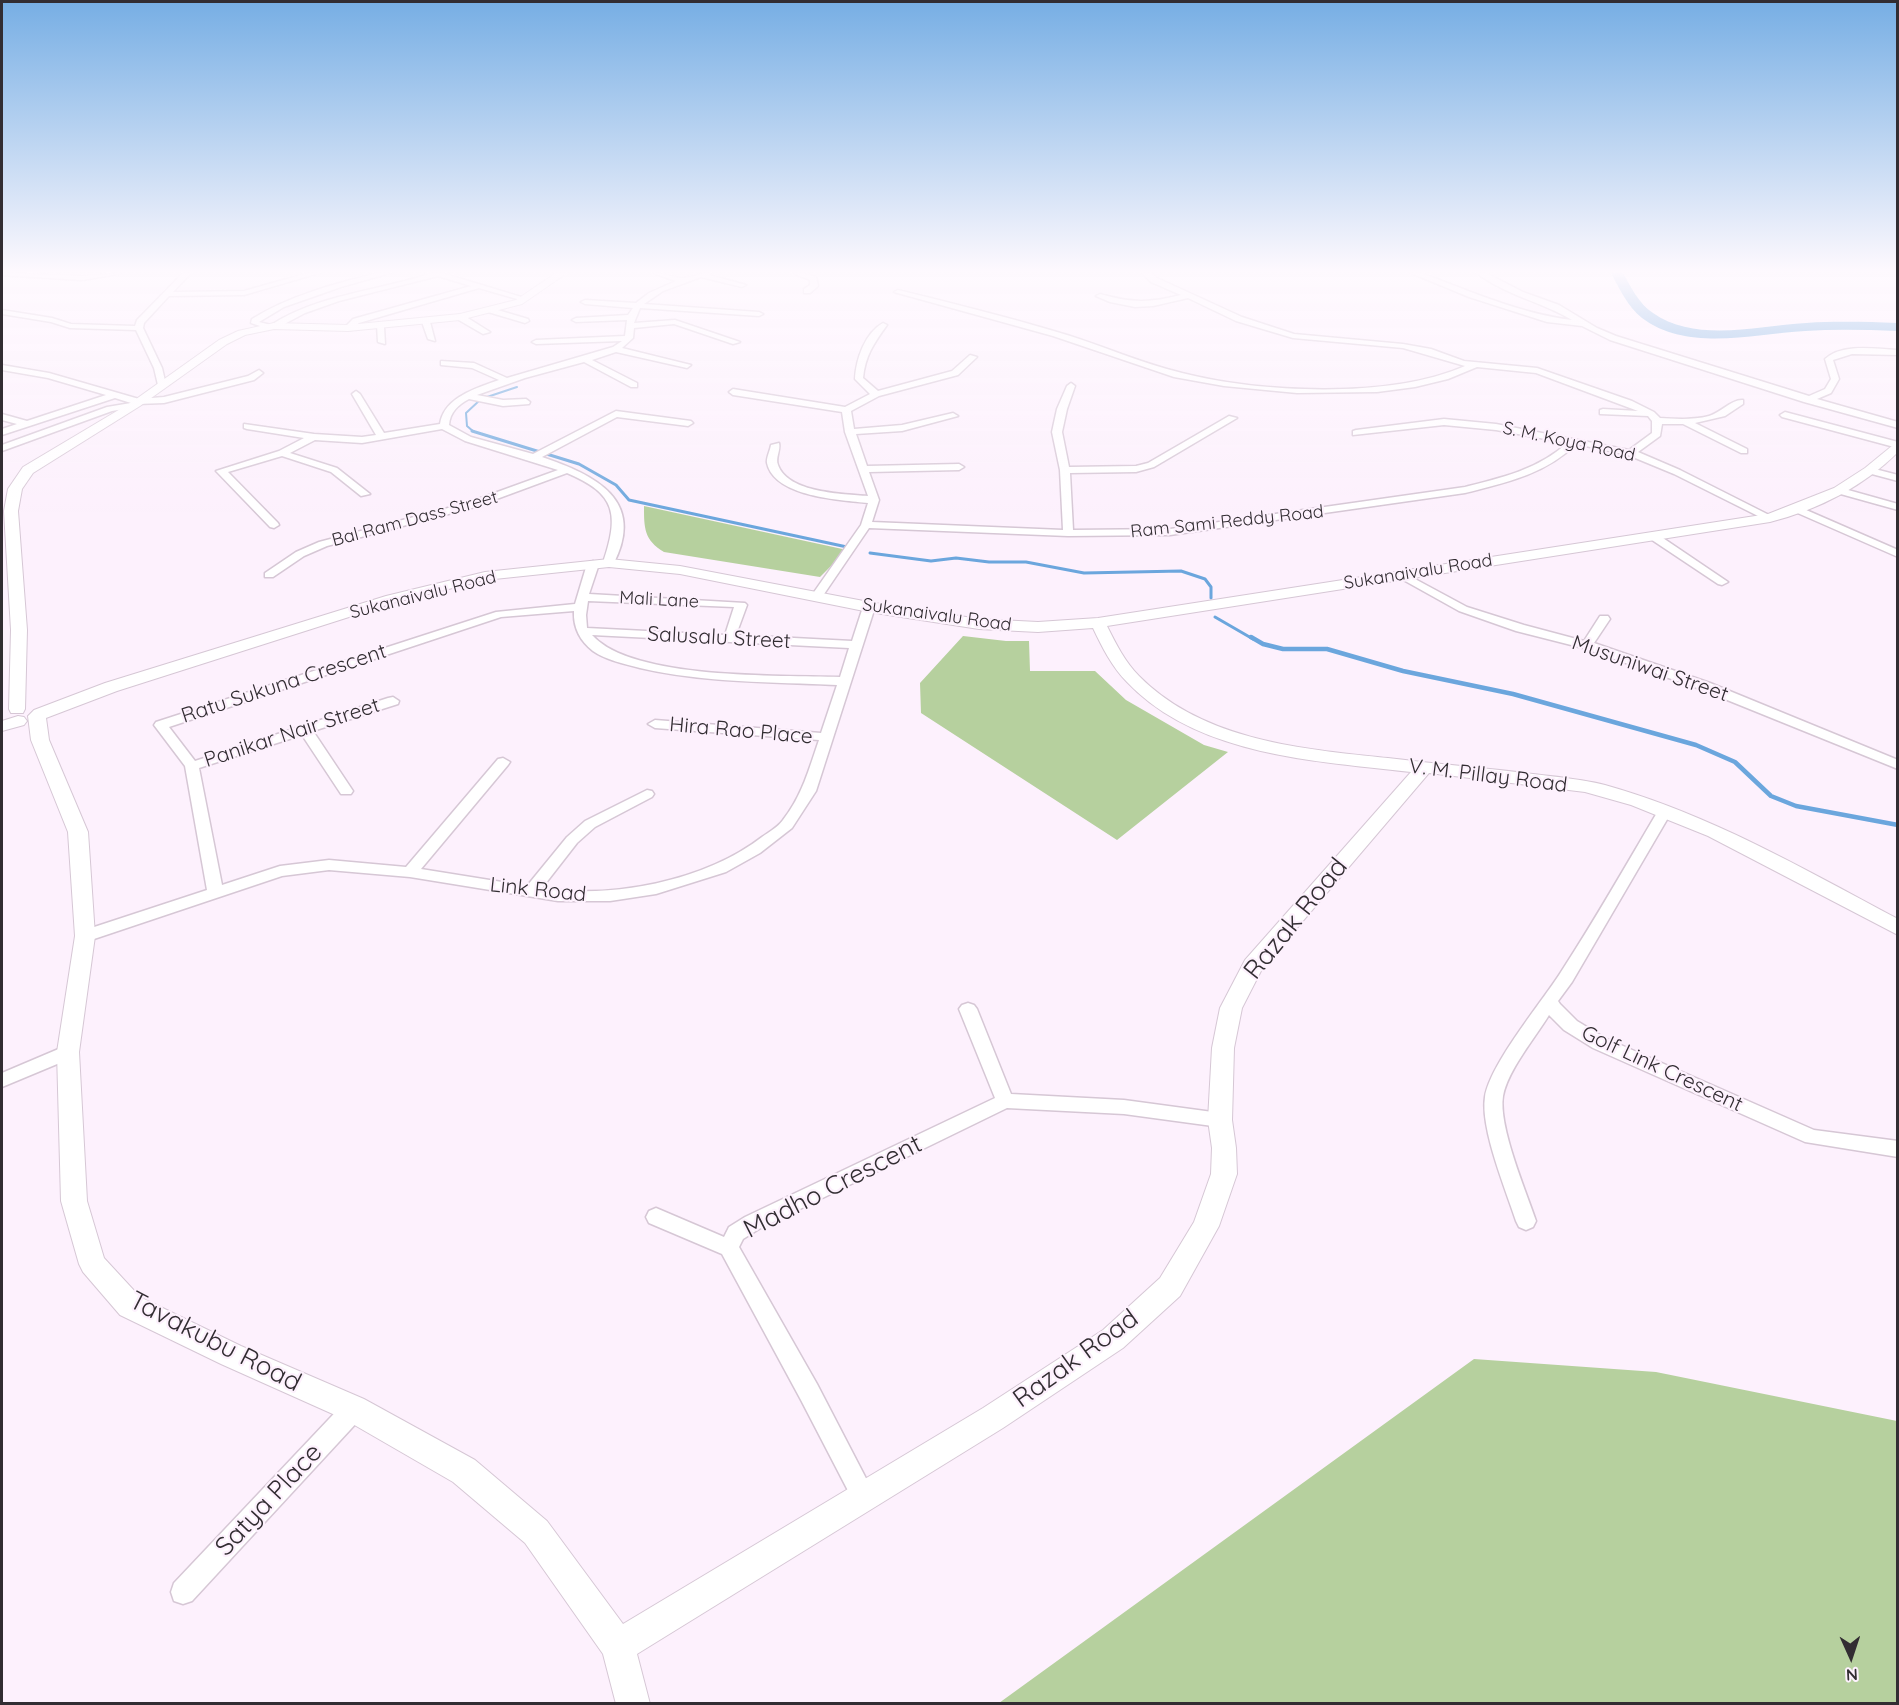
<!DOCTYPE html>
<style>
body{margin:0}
#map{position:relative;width:1899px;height:1705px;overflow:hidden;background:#fdf1fd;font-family:Quicksand,sans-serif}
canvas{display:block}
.frame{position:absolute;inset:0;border:3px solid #322d32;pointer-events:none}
.north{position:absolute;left:1821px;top:1627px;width:60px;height:60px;-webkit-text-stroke:4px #fdf1fd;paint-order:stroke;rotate:177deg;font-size:16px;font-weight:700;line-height:24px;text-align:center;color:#322d32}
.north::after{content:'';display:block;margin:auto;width:21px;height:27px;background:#322d32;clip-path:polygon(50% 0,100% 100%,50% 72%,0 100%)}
</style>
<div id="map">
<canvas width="1899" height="1705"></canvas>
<div class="frame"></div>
<div class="north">N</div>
</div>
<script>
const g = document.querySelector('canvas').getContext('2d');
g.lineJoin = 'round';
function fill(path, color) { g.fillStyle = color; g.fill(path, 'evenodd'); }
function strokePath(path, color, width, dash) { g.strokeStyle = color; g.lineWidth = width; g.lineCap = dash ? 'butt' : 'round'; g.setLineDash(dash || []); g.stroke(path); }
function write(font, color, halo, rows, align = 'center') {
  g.font = font + ' Quicksand,sans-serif'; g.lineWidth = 4.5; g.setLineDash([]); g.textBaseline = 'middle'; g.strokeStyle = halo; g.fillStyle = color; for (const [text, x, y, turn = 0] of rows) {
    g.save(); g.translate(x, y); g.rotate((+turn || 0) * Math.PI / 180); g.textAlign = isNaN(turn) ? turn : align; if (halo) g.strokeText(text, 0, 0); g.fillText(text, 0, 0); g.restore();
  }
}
const green = new Path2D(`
 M644 506 847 550 820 577 664 552C644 540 644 528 644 506Z
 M963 636 1006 641H1029L1030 671H1095L1126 700 1204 745 1228 752 1117 840 921 713 920 683Z
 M1474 1359 1656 1372 1897 1421V1703H999Z`);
const streamFar2 = new Path2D(`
 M484 398 517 387
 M474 432 467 426 466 413 480 400`);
const streamFar1 = new Path2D(`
 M472 431 579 464 616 485 629 500 847 547
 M870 553 931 561 956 558 989 562H1026L1084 573 1181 571 1205 579 1211 587V598
 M1215 617 1253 639`);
const stream = new Path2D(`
 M1251 637 1263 644 1283 649H1327L1403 671 1513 694 1696 745 1735 762 1771 796 1796 806 1898 825`);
const river = new Path2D(`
 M1611 273H1623C1631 287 1639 304 1653 313 1696 343 1757 326 1806 323 1836 321 1867 322 1898 323V331C1867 330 1836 329 1805 331 1754 334 1687 352 1642 318 1628 307 1619 288 1611 273Z`);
const minor = new Path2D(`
 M2 273 82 276 124 273 82 280 2 275Z
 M183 273H191L173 292 244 291 308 273H319L244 295 169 296 144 323 143 328 162 368 166 385 162 388 158 385 154 368 136 330 70 328 51 322 2 314V310L52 318 71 324 135 326 137 320Z
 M378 273H390L341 287 284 307 259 322 271 325C319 294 379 291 432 273H442L528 299 524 301 479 288 359 323 351 330 344 328 353 319 471 286 438 276 339 301 305 313 277 328 269 329 251 323 252 319C291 295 334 284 378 273Z
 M653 273C663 273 672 277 682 278 691 278 701 273 710 273L709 275 746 285 742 287 701 277 663 291 644 304 759 312 763 314 759 316 640 308 634 323 675 320 740 342 733 344 674 324 634 328 633 338 622 348 691 365 687 368 616 352 592 360 637 383V387H631L584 362 525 378 477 395 503 400 526 399 530 402 529 404 503 406 469 399C458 405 450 412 449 425L471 437 533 454 616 411 691 421 693 423 688 426 617 417 542 457C595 475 647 500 613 565H605L603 563C619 515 617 494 567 473L475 507 327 546 304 556 273 577H265V573L296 552 319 542 467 503 558 470 465 441 442 429 362 443 315 440 290 453 337 468 370 494 361 496 331 472 282 456 228 472 278 523 279 525 274 528 270 527 216 471 279 451 304 438 247 429 244 428V424L314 434 362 437 376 435 352 394 356 391 360 394 384 433 440 424C444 397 477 388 499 380L472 368 441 365V361L474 363 507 378 613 347 622 341 536 344 532 342 536 340 625 336 627 320 576 322 572 320 576 318 628 315 633 308 585 304 581 302 585 300 636 303 649 293 676 281Z
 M793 273H802L816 277 818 286 810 293H804V289L810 285V280Z
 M1142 273H1150L1157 278 1242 317 1294 334 1403 344 1431 349 1464 361 1537 368 1632 401 1654 412 1660 418C1676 419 1693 420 1709 416 1720 413 1732 399 1743 400V404L1725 416 1695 423 1747 449V453H1741L1683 424H1662L1660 436 1638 452 1680 470 1775 518 1766 520 1674 474 1628 455 1576 444C1546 474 1505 483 1465 493L1170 535 1068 536 869 528 822 597H814L812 595 861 525 868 503C841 500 774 497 767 463 766 458 770 451 771 445L779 443C781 450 775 458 778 465 788 493 843 494 868 496L845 432 842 412 733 395 729 392 733 389 845 407 870 394 855 379C856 359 865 333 883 323L887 325C874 343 865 356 863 378L878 391 952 371 970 355 977 357 958 375 879 396 851 411 854 429 902 425 953 413 958 416 902 431 856 434 867 466 959 464 964 467 959 470 869 472 879 500 872 522 1063 530 1060 470 1052 432 1057 409 1067 386 1071 383 1075 386 1067 409 1062 432 1069 467 1136 466 1148 463 1229 416 1237 418 1154 467 1136 472 1070 473 1073 530 1170 529 1465 487C1501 478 1539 469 1567 443L1496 430 1444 425 1353 435V431L1356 430 1444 419 1496 424 1629 450 1652 433V421L1648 416 1600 414V410L1603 409 1638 411 1536 373 1477 367 1448 379 1415 387 1377 392 1297 393 1224 386 1174 377 1053 336 894 292 898 290C951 303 1004 316 1057 332 1099 344 1139 363 1182 373 1261 393 1390 399 1465 366L1403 348 1293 338 1236 321 1188 298 1153 306 1135 307 1110 302 1096 296 1100 294C1132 303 1149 303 1181 295L1151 282Z
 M1411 273H1421C1470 291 1521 314 1572 320 1542 302 1505 295 1477 273H1486L1523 292 1559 305 1597 328 1616 336 1809 396 1825 389 1831 379 1825 359C1843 343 1875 349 1898 350V355L1852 354 1833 360 1839 379 1831 393 1817 399 1898 422V428L1804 402 1610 340 1582 326 1547 322 1469 297Z
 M491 308 528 319 529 321 525 323 488 312V308Z
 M457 315H463L490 332 483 334 457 319Z
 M426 320 430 322 435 341 428 339 422 322Z
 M377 325 384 327 385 344 378 342Z
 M2 365 49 373 139 399 164 397 248 376 259 370 263 373 254 380 164 403 137 404 136 407 112 411 2 451V445L107 407 131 403 115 398 2 435V429L17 424 2 420V414L27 421 106 395 48 378 2 370Z
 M1785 412 1898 442V448L1782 417 1780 415Z
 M1871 468 1898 475V481L1868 473V469Z
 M1841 488 1898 504V510L1837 493V489Z
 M1797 506 1898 550V557L1793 511 1792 509Z
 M1653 533 1657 534 1728 582 1722 585 1718 584 1649 538V534Z
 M593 561 599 564 589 594 745 603 747 605 736 635 852 641 863 607 869 603 875 607 816 791 792 828 760 853 726 872 656 894 610 901H558L410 877 329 870 282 876 91 940H79L77 936 79 932 207 890 185 766 154 725 156 722 496 612 575 604 587 564ZM588 601 734 607 725 635 587 628 586 615ZM574 611C573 627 580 641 593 651 606 660 625 664 640 668 705 683 772 682 837 685L821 733 655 720 648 724 655 728 819 740C809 769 802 796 783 820 778 827 769 832 762 837 705 881 612 899 542 888L577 843 595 827 652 797 654 794 652 791 647 790 585 821 567 837 527 886 421 869 508 765 510 762 503 758 498 759 406 867 329 860 280 866 222 885 199 768 302 735 341 794H351L353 791 313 731 398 704 399 701 393 697 388 698 195 761 169 727 501 617ZM592 635 849 648 840 677C780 675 632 680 592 635Z
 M1402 572 1467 607 1524 625 1584 641 1600 616H1608L1610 619 1594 643 1710 683 1898 760V769L1700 689 1583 648 1516 631 1459 611 1398 577 1396 575Z
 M1665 807 1672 811 1572 982 1558 1001 1560 1004 1577 1021 1605 1038 1814 1130 1898 1141V1157L1805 1142 1593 1048 1564 1030 1549 1015C1535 1038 1508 1070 1503 1096 1498 1126 1526 1191 1536 1221L1533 1227 1526 1230 1519 1227 1516 1221C1506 1190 1480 1128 1485 1097 1490 1064 1542 1002 1561 972 1595 920 1626 865 1658 811Z
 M968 1003 974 1005 977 1009 1011 1094 1124 1100 1220 1113 1227 1115 1229 1120 1227 1125 1220 1127 1124 1114 1007 1108 759 1229 743 1239 739 1247 817 1384 872 1490 876 1498 872 1506 864 1510 856 1506 801 1400 722 1254 649 1223 646 1217 649 1211 656 1208 724 1237 729 1227 745 1217 995 1098 959 1009 962 1005Z
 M68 1045 74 1047 77 1052 74 1057 2 1087V1073Z
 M354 1398 362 1401 365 1409 362 1417 192 1601 183 1604 174 1601 171 1592 174 1583 346 1401Z`);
const major = new Path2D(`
 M556 273H567L522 304 460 320 348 331 274 329 245 335 227 344 140 406 33 473 22 489 18 511 27 630 25 709 23 713H11L9 709 11 630 4 511 8 489 23 467 132 402 219 340 238 331 274 323 348 325 460 314 516 300Z
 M1898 441V452C1863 487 1817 510 1770 522L1107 626C1116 644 1125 662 1139 676 1203 741 1303 749 1388 758 1437 764 1485 768 1533 774 1557 777 1582 779 1605 785 1709 814 1802 868 1898 919V935L1708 836 1631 805 1585 792 1429 773 1262 969 1242 1008 1234 1048 1232 1120 1236 1148 1237 1174 1219 1226 1180 1296 1123 1348 1003 1428 637 1654 650 1704H616L603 1654 525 1543 453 1482 344 1419 221 1364 120 1315 83 1272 79 1264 61 1201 57 1052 75 936 68 832 31 740 28 716 34 710 105 683 386 596 485 572 609 559 680 566 869 602 979 619 1038 622 1098 618 1768 514 1834 488 1865 468ZM609 567 680 574 869 612 979 629 1038 632 1093 628C1102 647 1112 667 1127 682 1197 756 1316 761 1411 772L1245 960 1220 1008 1212 1048 1208 1120 1212 1148 1211 1174 1194 1222 1160 1278 1103 1330 983 1408 623 1624 547 1521 475 1460 364 1399 241 1346 140 1297 104 1258 87 1201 79 1052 95 936 88 832 49 740 46 718 117 691 396 602 485 580Z
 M18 716 24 717 27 721 24 725 2 731V721Z`);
const farStreetnames = [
 ["S. M. Koya Road",1569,442,12],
 ["Bal Ram Dass Street",415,519,-15],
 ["Ram Sami Reddy Road",1227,522,-6],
 ["Sukanaivalu Road",1418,572,-9],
 ["Sukanaivalu Road",423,595,-14],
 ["Mali Lane",659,600,3],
 ["Sukanaivalu Road",937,615,8]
];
const streetNames = [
 ["Salusalu Street",719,638,3],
 ["Musuniwai Street",1650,669,19],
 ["Ratu Sukuna Crescent",284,684,-18],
 ["Hira Rao Place",741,731,5],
 ["Panikar Nair Street",292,733,-18],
 ["V. M. Pillay Road",1488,776,7],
 ["Link Road",538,890,6],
 ["Golf Link Crescent",1662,1069,25]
];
const nearStreetnames = [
 ["Razak Road",1296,919,-51],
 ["Madho Crescent",833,1187,-27],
 ["Tavakubu Road",215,1342,27],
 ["Razak Road",1076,1359,-36],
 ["Satya Place",269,1500,-47]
];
fill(green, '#b6d09e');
strokePath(streamFar2, '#6ba6dd', 2);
strokePath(streamFar1, '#6ba6dd', 3);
strokePath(stream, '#6ba6dd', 4.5);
fill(river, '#6ba6dd');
strokePath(minor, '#d6c7d5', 3);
strokePath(major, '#d6c7d5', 2);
fill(minor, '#fff');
fill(major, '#fff');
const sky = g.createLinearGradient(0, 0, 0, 512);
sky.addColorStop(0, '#76aee4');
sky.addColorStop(0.53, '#fef9fe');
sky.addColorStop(1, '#fef9fe00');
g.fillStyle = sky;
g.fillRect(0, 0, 1899, 512);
write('18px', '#322d32', '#fdf1fd', farStreetnames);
write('21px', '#322d32', '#fdf1fd', streetNames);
write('26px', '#322d32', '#fdf1fd', nearStreetnames);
</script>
